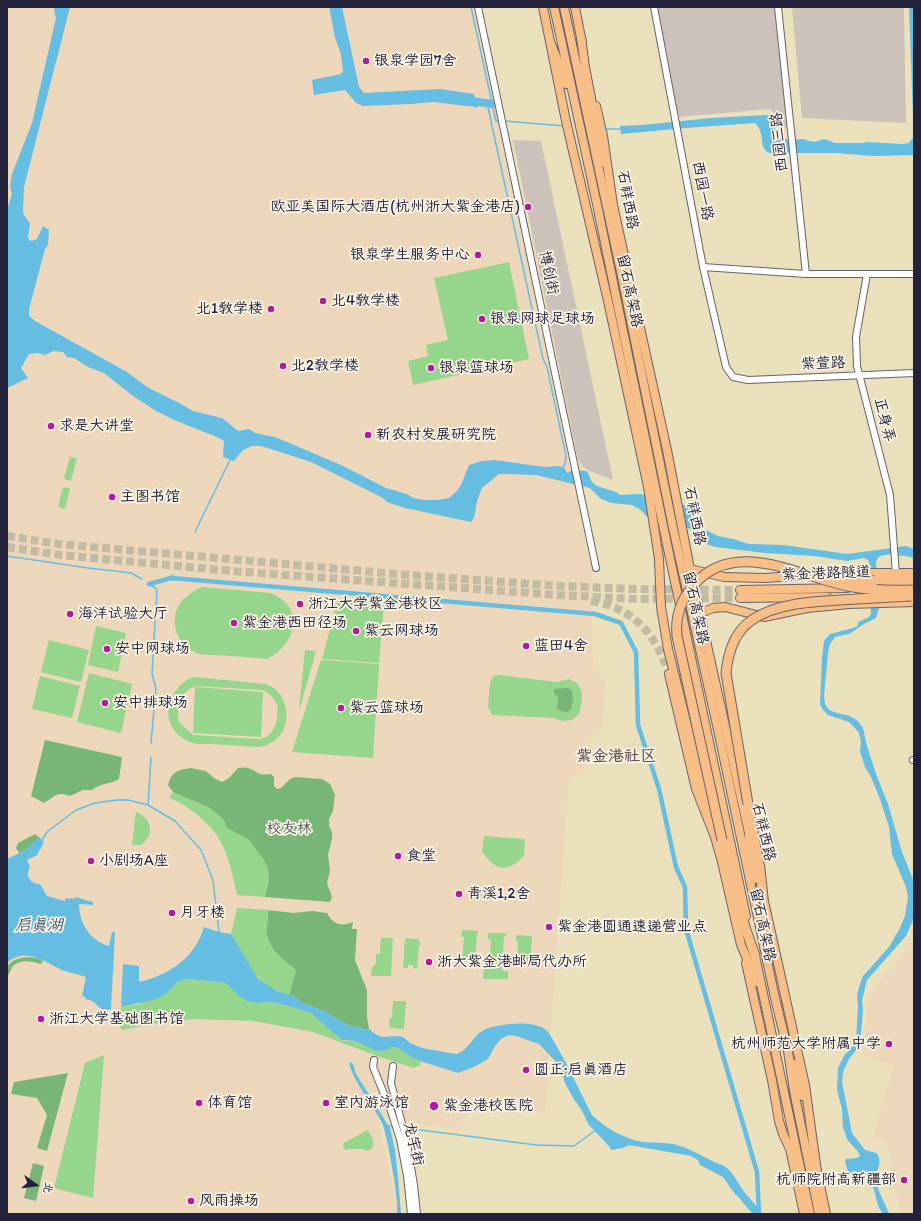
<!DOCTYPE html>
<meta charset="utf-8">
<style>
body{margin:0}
#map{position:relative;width:921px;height:1221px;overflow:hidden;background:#eae0bc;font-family:Itim,"LXGW WenKai TC",sans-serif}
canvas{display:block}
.frame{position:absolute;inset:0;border:8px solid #22223b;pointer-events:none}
.north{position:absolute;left:16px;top:1165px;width:40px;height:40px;-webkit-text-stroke:3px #fcf5e5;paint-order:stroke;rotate:104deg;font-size:11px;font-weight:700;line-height:16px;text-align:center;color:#22223b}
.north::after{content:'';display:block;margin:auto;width:14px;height:18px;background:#22223b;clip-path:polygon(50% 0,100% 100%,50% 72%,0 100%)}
</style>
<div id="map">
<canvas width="921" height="1221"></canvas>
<div class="frame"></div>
<div class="north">北</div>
</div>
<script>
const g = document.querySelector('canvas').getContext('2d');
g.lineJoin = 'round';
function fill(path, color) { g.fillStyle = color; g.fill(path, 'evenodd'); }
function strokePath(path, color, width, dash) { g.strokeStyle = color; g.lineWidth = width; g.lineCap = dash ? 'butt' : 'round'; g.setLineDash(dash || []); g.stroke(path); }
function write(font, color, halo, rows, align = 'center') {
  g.font = font + ' Itim,"LXGW WenKai TC",sans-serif'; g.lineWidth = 3.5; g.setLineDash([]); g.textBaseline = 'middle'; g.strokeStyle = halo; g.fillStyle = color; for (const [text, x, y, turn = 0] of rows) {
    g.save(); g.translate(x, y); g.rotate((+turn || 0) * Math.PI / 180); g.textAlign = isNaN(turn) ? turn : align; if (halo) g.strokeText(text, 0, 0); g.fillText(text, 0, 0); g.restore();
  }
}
const built = new Path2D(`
 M7 7H475L592 574 593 664 606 682 602 726 585 747 582 777H569L545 1114 470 1099 461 1131 378 1117 398 1208 396 1214H7Z
 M914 936V1214H900L887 1142 873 1138 894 1065 863 1056 867 1005 871 993 910 946Z`);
const industrial = new Path2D(`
 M657 7H774L787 127 782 128 776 115 770 109 679 117Z
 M792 7H904L906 123 802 118Z
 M513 140 541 141 613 480 590 471 583 467 578 460Z`);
const green = new Path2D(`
 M509 262 529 359 413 385 408 361 428 356 426 345 448 340 434 278Z
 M70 457 77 458 71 481 64 479Z
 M63 487 70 488 65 509 58 507Z
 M202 587 270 593C306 606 297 644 267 659 249 657 232 656 214 655 208 655 201 655 196 653 182 646 173 633 175 618 176 602 188 594 202 587Z
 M338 600 384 603 379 663 322 659Z
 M96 626 126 633 118 672 88 665Z
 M49 640 89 650 81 682 41 672Z
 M305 650 316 651 300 708H299Z
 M321 660 379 664V665L373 758 292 752Z
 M89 673 132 684 121 733 77 722Z
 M499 675 557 682 569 679 577 683 581 690 582 696 581 706 579 714 572 720 563 721 552 718 492 715 488 706 490 684 491 680 494 676Z
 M40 676 80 686 72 718 32 709Z
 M194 677 266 684C271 686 276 689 279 693 294 714 286 742 260 747 244 746 227 745 211 744 204 744 196 745 190 742 174 736 164 719 170 703 174 691 181 681 194 677ZM197 686 262 690C268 692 275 698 277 705 279 714 276 729 269 735 266 738 262 738 258 739L193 735 179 722C176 706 180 690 197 686Z
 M195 687 263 692 261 737 193 733Z
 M173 792 210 808 224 820 228 828 249 840 264 860 268 869 269 880 265 897 237 895C233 876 229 855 219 839 215 831 207 824 201 818 192 810 181 802 169 798Z
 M136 812C146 816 154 826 148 838 146 840 143 843 141 845H132Z
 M484 836 525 839 524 856C520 859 516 864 511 866 498 872 488 861 482 851Z
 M237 908 268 910C269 918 266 925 267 933 269 950 284 960 296 970L289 996C278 991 267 987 259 979 249 970 239 946 231 934Z
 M462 930 478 931V934H477L475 962H472V960L467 959 466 961H462L464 937H461Z
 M488 933H506L507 935 504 936 502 971H508V979H483L484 969H489L491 939H488Z
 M516 935 532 936 530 966H526V964H522L521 966 517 965 518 941H516Z
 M381 938H393L391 976H371L372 968 376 963V954H380Z
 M405 938 418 939 421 945H419L417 969 413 968V965H408V968H403Z
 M187 979 221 982 227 984 257 1003 267 1002 278 1003 311 1013 333 1031 340 1039 345 1041H355L376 1051 387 1050 392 1047 398 1048 411 1057 420 1061 421 1065 414 1068 377 1056 313 1032 253 1021 194 1019 157 1023 122 1030 120 1027 121 1007 139 1004 167 993 177 982Z
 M393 1001H406L404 1029 390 1028 389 1018H392Z
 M104 1055 93 1198 54 1188 85 1063Z
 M367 1130C374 1137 378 1150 365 1151L364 1149H348L347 1150 344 1149 343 1146 344 1143Z`);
const forest = new Path2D(`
 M568 688 572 691 573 700 571 709 567 712 561 711 557 708 558 697 554 693V689Z
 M45 740 122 757 119 779C109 785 103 782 92 790H83L70 796C56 791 56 796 44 803L31 796Z
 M191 768 206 771 214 778 222 782 229 778 238 768C241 768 245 767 248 768 260 772 257 776 271 774L274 777V786L277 789 281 788 290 779 295 777 322 779 330 784 335 795 333 811 329 819V826L332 832V839L328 855 330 870 327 883 332 897 330 902 265 897 269 880 268 869 264 860 249 840 227 828 224 820 210 808 173 792 168 785C172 771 178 770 191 768Z
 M35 834 39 837 38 839 26 850 19 853 16 848 18 843Z
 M268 910 294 913 312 911 327 913C333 924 340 927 353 922L352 929H357L355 960 367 990V1017L369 1029 364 1030 359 1027H354L347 1025 324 1011 302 1003 295 997 289 996 296 970C284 960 269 950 267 933 266 925 269 918 268 910Z
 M28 957 37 958 43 961 41 964C32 961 20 959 13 966 11 969 9 974 7 978V966C14 959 19 958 28 957Z
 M68 1073 47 1151 37 1148 47 1115 37 1098 11 1094 14 1082Z
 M33 1163 44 1166 36 1201 24 1198Z`);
const water = new Path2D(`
 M55 7H70L24 187 23 213 30 224 28 236 29 240 32 241 37 239 43 226 49 230 48 245 45 249 29 309V316L35 321 127 372 147 387 181 404 193 411 222 418 238 431 249 429 255 433 275 437 341 465 386 488 407 494 413 498 424 500H438L449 498 456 492 461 485 469 465 482 461 494 460 545 467 559 466 565 469 567 473 573 470 587 471 592 482 597 486 616 492 620 495 640 494 684 505 689 508 698 521 706 530 718 536 733 539 749 544 784 545 847 554 906 546 914 549V558C908 556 886 553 880 556 878 557 877 560 876 562L879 608 876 618 864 624 849 634 843 635 835 637 830 644 828 653 824 696 825 704 829 710 837 713 850 716 858 721 863 728 867 746 876 774 888 804 901 849 914 882V918L906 936 867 980 862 1001 863 1010 860 1045 849 1059 843 1072 842 1082 852 1133 865 1150C869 1152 874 1151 877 1154 883 1161 876 1171 876 1179 877 1191 885 1202 889 1214H883L878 1206 874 1190 870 1182 865 1178 849 1174 845 1162 846 1159 857 1158 860 1156 859 1153 847 1139 843 1127 842 1109 837 1090 838 1068 844 1056 856 1042 858 1006 857 995 860 984 863 976 889 947 900 928 905 916 908 897 906 887 892 854 889 827 880 799 871 777 865 767 860 751 861 742 859 733 854 727 849 722 828 715 823 710 820 704 822 658 824 641 830 634 857 627 858 622 869 617 871 614 870 566 868 560 864 558 847 561 815 556 765 553 715 547 701 542 691 529 646 516 641 510 632 505 612 503 601 499 590 488 536 475 507 474H499L482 488 477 501 474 518 471 522 405 508 387 502 383 498 311 462 261 446H252L243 450 234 461 223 457 224 441 217 437 174 420 156 411 133 396 104 373 88 367 74 358 67 357 63 352 53 351 45 355 38 353 29 354 21 368 28 378 7 388V210L12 194 10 187 12 174 32 123 56 18 54 10Z
 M329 7H342L359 87 364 93 440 89 474 94 478 108 470 106H465L434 102 411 104 363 106 356 103 345 90 314 95 312 80 341 74 343 71 341 55 335 37Z
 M909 7H914V120L913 118Z
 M766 115 772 116 775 129 779 130 783 134V137L788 140 804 139 809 141 815 142 824 139 835 143H863L867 142 902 144 909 143 914 136V155L874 156 834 153H770C758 150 766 133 755 123L686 128 621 134 620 126 642 125 711 118Z
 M39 837 44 842 37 855 27 860 30 867C25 876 30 884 40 884L47 896 65 901V898L70 899V898L75 899V897L93 902V905L79 904C79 923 90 941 109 946L112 932H115L111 1009C98 1015 97 998 86 1000L85 997 82 996 86 977C78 974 69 973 62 970 44 962 26 946 7 963V859L26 850Z
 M204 927 219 932 231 934 258 979 277 991 295 997 302 1003 324 1011 347 1025 354 1027H359L364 1030 369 1029 375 1034 382 1037 399 1036 403 1037 410 1043 422 1048 456 1054C469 1051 473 1034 486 1029 500 1024 536 1019 547 1031 551 1035 554 1042 557 1047 570 1069 580 1092 592 1115 605 1128 624 1139 643 1142 654 1143 666 1142 677 1145 691 1149 705 1158 719 1164 731 1167 736 1180 743 1190L736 1195 723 1177 700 1165 698 1160 691 1156 629 1145 623 1148 611 1150 609 1146 589 1125 581 1109 573 1098 564 1081 563 1072 561 1067 539 1044 516 1036 508 1035 501 1039 495 1046 488 1059 476 1066 458 1073 420 1061 411 1057 398 1048 392 1047 387 1050 376 1051 355 1041 342 1040 311 1013 278 1003 267 1002 257 1003 247 1001 239 996 227 984 221 982 187 979 177 982 167 993 153 1000 121 1007 123 964 139 966V982C169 975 195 958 204 927Z
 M351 1062 353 1064 356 1074 390 1128 395 1150 398 1177 401 1214H397C400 1205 387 1133 382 1123 372 1103 356 1086 349 1064Z`);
const stream = new Path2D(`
 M471 7 496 121H501
 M487 103 543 359 547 367 566 456 565 464 562 469
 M505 121 565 126
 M604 129H622
 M195 532 230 460
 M7 556 88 568 131 573 142 579
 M171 578 173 575
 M149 584 157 589 152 674 156 688 151 743
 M148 805 151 757
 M42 840 47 832 76 810 95 803 117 800H128L148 805 175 821 201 850 213 880 219 932
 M386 1125 394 1127
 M406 1128 536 1145 574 1146 596 1130`);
const canal = new Path2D(`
 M149 584 171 578 595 614 621 623 636 652 638 725 659 789 676 867 685 887 686 929 757 1172 759 1214`);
const river = new Path2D(`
 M465 100 492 104
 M733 1185 758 1214`);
const trunkTunnel = new Path2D(`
 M7 536 59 544 409 575 560 586 633 589 740 590
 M7 547 60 555 232 571 558 595 636 599 740 598
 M591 601C634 608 655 633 669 674`);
const tertiary = new Path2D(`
 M478 7 596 568
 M654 7 703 267 726 367 733 377 748 380 914 373
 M778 7 806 274
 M703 267 806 274H914
 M867 274 856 337 857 366 890 495 896 574
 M913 760H914
 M374 1060 373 1067 391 1111 400 1139 407 1176 411 1214
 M393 1066 391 1083 406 1138 414 1185 417 1214`);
const primary = new Path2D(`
 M543 7 566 121 608 301 648 487 659 559 661 607 668 649 710 817
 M575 7 582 43
 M596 106 603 136 613 205 667 450 690 569 751 842
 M690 569 724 577 765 578 834 573H914
 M701 613 713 608 725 607 764 617 807 608 849 604 914 602
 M762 892 805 1085 817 1172
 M746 963 772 1080 779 1121 783 1134 790 1149
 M792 1063 802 1096
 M789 1144 804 1214
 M816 1166 826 1214`);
const trunk = new Path2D(`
 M554 7 598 209 664 530 746 916
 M564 7 622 277 673 528 718 730 775 998 788 1051 794 1091 819 1214
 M581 37 585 67 601 150V163
 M551 44 563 74 566 84
 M884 586 913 585
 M740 590 847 588
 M740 598 827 597
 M669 674 696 789 715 837 722 862 741 945 757 982
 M749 836 755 879
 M763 916 769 948
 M754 951 810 1214`);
const motorway = new Path2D(`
 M874 581H914
 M748 804 760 869 763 897
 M722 840 745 927 755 956`);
const motorwayBridge = new Path2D(`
 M833 577 874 581
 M748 804 726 673C728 652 734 632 752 620 779 601 824 601 856 599 874 598 892 597 911 596
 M722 840 677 636C675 617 681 600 693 586 733 537 799 576 847 586 869 590 892 591 914 590`);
const markers = [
 [366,61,4,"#b5179e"],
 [528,207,4,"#b5179e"],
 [478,255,4,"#b5179e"],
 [323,301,4,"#b5179e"],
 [271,309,4,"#b5179e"],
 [482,319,4,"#b5179e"],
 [283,366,4,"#b5179e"],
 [431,368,4,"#b5179e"],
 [51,426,4,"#b5179e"],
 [368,435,4,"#b5179e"],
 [112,497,4,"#b5179e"],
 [300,604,4,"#b5179e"],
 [70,614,4,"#b5179e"],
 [234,623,4,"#b5179e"],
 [356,631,4,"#b5179e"],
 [526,646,4,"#b5179e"],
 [107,649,4,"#b5179e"],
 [105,703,4,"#b5179e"],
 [341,708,4,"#b5179e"],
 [398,856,4,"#b5179e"],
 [91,861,4,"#b5179e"],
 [459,894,4,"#b5179e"],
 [172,913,4,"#b5179e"],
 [549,927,4,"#b5179e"],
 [429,962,4,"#b5179e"],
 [41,1019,4,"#b5179e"],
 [889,1044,4,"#b5179e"],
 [526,1070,4,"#b5179e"],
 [199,1103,4,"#b5179e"],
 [326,1103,4,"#b5179e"],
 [434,1106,5,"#b5179e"],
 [904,1180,4,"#b5179e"],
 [191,1201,4,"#b5179e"]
];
const poiNames = [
 ["银泉学园7舍",374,61],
 ["欧亚美国际大酒店(杭州浙大紫金港店)",520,207,"right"],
 ["银泉学生服务中心",470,255,"right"],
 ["北4教学楼",331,301],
 ["北1教学楼",263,309,"right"],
 ["银泉网球足球场",490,319],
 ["北2教学楼",291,366],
 ["银泉篮球场",439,368],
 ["求是大讲堂",59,426],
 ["新农村发展研究院",376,435],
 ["主图书馆",120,497],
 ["浙江大学紫金港校区",308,604],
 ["海洋试验大厅",78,614],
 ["紫金港西田径场",242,623],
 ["紫云网球场",364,631],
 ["蓝田4舍",534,646],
 ["安中网球场",115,649],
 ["安中排球场",113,703],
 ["紫云篮球场",349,708],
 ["食堂",406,856],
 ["小剧场A座",99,861],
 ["青溪1,2舍",467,894],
 ["月牙楼",180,913],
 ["紫金港圆通速递营业点",557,927],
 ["浙大紫金港邮局代办所",437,962],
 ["浙江大学基础图书馆",49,1019],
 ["杭州师范大学附属中学",881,1044,"right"],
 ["圆正·启真酒店",534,1070],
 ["体育馆",207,1103],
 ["室内游泳馆",334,1103],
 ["紫金港校医院",443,1106],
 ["杭师院附高新疆部",896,1180,"right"],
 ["风雨操场",199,1201]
];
const streetNames = [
 ["西园三路",780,142,-96],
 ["西园一路",702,191,80],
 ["石祥西路",627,200,80],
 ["博创街",548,273,78],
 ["留石高架路",629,291,78],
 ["紫萱路",823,364,-2],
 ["正身弄",884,420,76],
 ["石祥西路",694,516,79],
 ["紫金港路隧道",826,574,-2],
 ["留石高架路",695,608,78],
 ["石祥西路",763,832,77],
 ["留石高架路",762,925,78],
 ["龙宇街",413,1144,77]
];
const parkNames = [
 ["校友林",289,829]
];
const neighbourhoodNames = [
 ["紫金港社区",616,757]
];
const waterNames = [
 ["启真湖",39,926]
];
fill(built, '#edd7bb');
fill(industrial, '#ccc2b9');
fill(green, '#95d58c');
fill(forest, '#78b678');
fill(water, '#65bde2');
strokePath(stream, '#65bde2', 1.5);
strokePath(canal, '#65bde2', 4.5);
strokePath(river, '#65bde2', 8);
strokePath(trunkTunnel, '#c2baa2', 8, [8, 4]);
strokePath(tertiary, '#686468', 8);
strokePath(primary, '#686468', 10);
strokePath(trunk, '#686468', 10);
strokePath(motorway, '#686468', 11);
strokePath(tertiary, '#fff', 6);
strokePath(primary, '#f7be87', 8);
strokePath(trunk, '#f7be87', 8);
strokePath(motorway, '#f7be87', 9);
strokePath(motorwayBridge, '#686468', 11, []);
strokePath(motorwayBridge, '#f7be87', 9);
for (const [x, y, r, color] of markers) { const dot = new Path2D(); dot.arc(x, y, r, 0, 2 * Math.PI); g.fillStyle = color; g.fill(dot); strokePath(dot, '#fcf5e5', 1.5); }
write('15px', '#22223b', '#fcf5e5', poiNames, 'left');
write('15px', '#22223b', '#fcf5e5', streetNames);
write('15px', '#445853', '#fcf5e5', parkNames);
write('bold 16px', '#63504f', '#fcf5e5', neighbourhoodNames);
write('italic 16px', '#395875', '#fcf5e5', waterNames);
</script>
